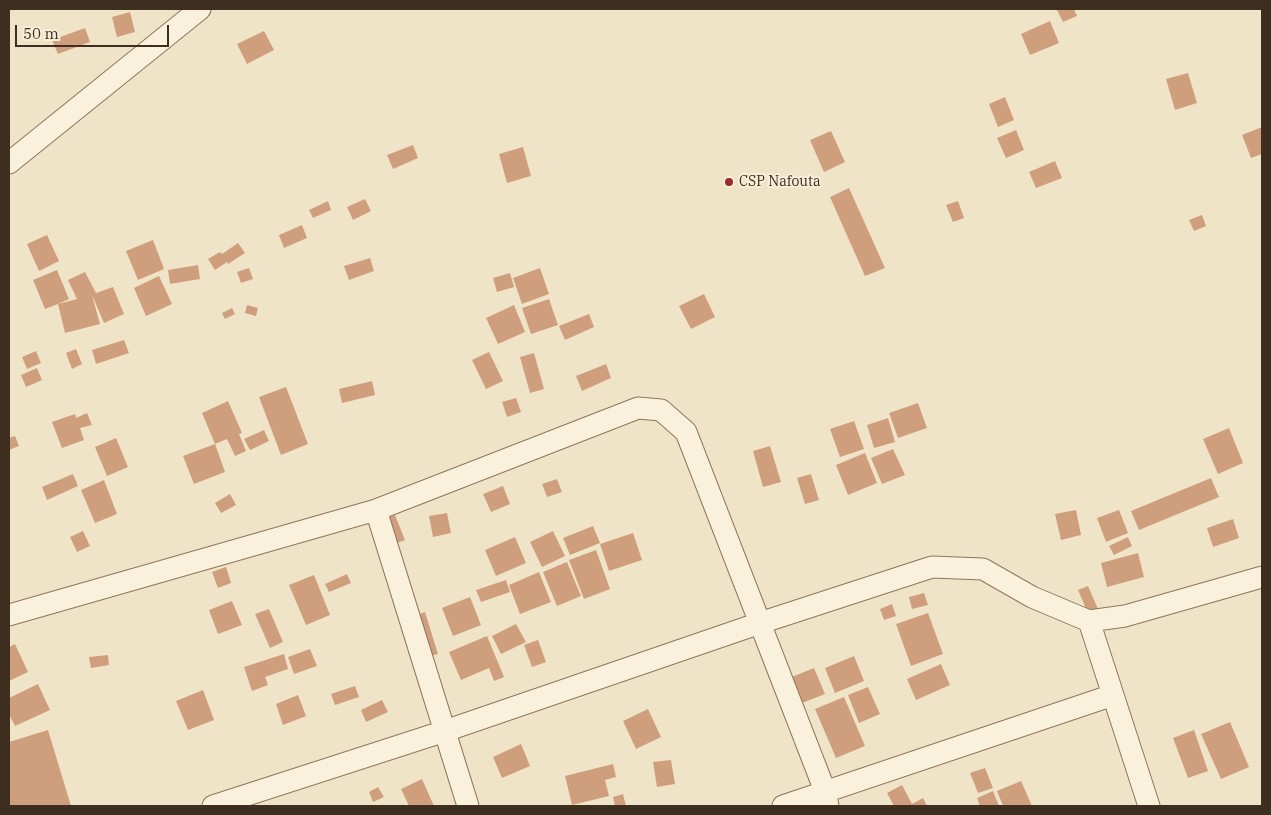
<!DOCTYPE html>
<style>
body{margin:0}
#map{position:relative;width:1271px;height:815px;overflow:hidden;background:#f0e4c8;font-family:"IBM Plex Serif",serif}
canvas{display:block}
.frame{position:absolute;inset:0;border:10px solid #3d2e20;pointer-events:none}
.scale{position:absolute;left:15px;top:25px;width:154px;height:22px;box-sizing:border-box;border:2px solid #3d2e20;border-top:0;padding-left:6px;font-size:15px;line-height:18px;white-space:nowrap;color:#3d2e20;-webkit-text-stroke:4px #f7eed8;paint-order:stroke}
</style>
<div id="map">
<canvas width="1271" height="815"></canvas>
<div class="frame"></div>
<div class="scale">50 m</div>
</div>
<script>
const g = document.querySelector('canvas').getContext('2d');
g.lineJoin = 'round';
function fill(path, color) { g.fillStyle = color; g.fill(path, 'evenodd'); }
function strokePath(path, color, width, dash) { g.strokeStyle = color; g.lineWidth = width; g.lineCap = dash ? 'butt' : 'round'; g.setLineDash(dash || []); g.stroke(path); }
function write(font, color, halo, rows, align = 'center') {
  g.font = font + ' "IBM Plex Serif",serif'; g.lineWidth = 4; g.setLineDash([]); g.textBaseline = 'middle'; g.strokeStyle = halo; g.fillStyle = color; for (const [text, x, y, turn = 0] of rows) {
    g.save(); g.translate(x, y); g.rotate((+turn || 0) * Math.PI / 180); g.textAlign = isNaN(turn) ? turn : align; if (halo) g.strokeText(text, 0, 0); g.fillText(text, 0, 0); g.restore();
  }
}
const building = new Path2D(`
 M1059 9H1074L1077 16 1063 22 1057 10Z
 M130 12 135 32 117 37 112 17Z
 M1050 21 1059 43 1030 55 1021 34Z
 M85 28 90 42 58 54 52 40Z
 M264 31 274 50 247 64 237 44Z
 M1188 73 1197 103 1175 110 1166 79Z
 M1005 97 1014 120 998 127 989 104Z
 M1262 127V154L1251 158 1242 135Z
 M1016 130 1024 150 1006 158 997 138Z
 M831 131 845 162 824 172 810 140Z
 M413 145 418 158 393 169 387 155Z
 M523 147 531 176 507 183 499 154Z
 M1055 161 1062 178 1036 188 1029 172Z
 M849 188 885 268 865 276 830 197Z
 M365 199 371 211 353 220 347 207Z
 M328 201 331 210 313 218 309 210Z
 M958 201 964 218 953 222 946 205Z
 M1202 215 1206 226 1194 231 1189 220Z
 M302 225 307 238 284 248 279 235Z
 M47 235 59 261 39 271 27 244Z
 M153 240 164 269 138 280 126 251Z
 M238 243 245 253 228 264 227 262 215 270 208 259 220 252 222 254Z
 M370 258 374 271 349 280 344 266Z
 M198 265 200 279 170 284 168 270Z
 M249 268 253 279 241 283 237 272Z
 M540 268 549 294 522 304 513 278Z
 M57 270 69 299 58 304 77 299 68 280 85 272 96 293 113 287 124 314 104 323 92 295 100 324 65 333 58 304 45 309 33 280Z
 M510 273 514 287 497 292 493 278Z
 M159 276 172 304 146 316 134 288Z
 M704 294 715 317 691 329 679 306Z
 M549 299 558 325 531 334 522 308Z
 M247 305 258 308 256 316 245 313Z
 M514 305 525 332 498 344 486 318Z
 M232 308 235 314 225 319 222 313Z
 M589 314 594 327 565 340 559 326Z
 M124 340 129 353 96 364 92 350Z
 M76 349 82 364 72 369 66 353Z
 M36 351 41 363 27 369 22 357Z
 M489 352 503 381 486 389 472 360Z
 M534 353 544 389 530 393 520 357Z
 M606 364 611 378 582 391 576 376Z
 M37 368 42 380 26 387 21 375Z
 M372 381 375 395 342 403 339 389Z
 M286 387 308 444 281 455 259 397Z
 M516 398 521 412 507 417 502 402Z
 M228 401 242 433 239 434 246 451 235 456 227 439 215 444 202 413Z
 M918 403 927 428 898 438 889 413Z
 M87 413 92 425 80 428 84 440 62 448 52 422 75 414 76 418Z
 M888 418 895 442 874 448 867 425Z
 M854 421 864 449 840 457 830 429Z
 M1229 428 1243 463 1218 474 1203 439Z
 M264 430 269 441 250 450 244 439Z
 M15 436 19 446 9 450V438Z
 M116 438 128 467 107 476 95 447Z
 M215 444 225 472 194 484 183 456Z
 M770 446 781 482 763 487 753 451Z
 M893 449 905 475 882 484 871 458Z
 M865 453 877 483 848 495 836 465Z
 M73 474 78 486 47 500 42 487Z
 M811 474 819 500 805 504 797 478Z
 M1211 478 1219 497 1139 530 1131 511Z
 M557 479 562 492 547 497 542 484Z
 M104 480 117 514 95 523 81 490Z
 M503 486 510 504 491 512 483 494Z
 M230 494 236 505 221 513 215 503Z
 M1076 510 1081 535 1061 540 1055 514Z
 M1119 510 1128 533 1106 542 1097 518Z
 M447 513 451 533 433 537 429 516Z
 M395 515 405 540 384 548 375 523Z
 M1233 519 1239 538 1213 547 1207 528Z
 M593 526 600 543 570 555 563 538Z
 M83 531 90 546 77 552 70 537Z
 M553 531 565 556 542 567 530 542Z
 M633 533 642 560 609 571 600 544Z
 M515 537 526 563 496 576 485 550Z
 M1128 537 1132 546 1114 555 1109 546Z
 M596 550 610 589 584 599 569 560Z
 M1138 553 1144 577 1107 587 1101 563Z
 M567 562 581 596 557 606 543 572Z
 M226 567 231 583 218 588 212 572Z
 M539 572 551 602 520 614 509 585Z
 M347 574 351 583 329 592 325 584Z
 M314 575 330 615 306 625 289 585Z
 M506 580 510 592 481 602 476 590Z
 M1088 586 1098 609 1088 613 1078 590Z
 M924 593 928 605 912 609 909 597Z
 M470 597 481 625 453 636 442 608Z
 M232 601 242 625 218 634 209 610Z
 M892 604 896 616 884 620 880 609Z
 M269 609 283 642 270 648 255 614Z
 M425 612 438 654 425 658 412 617Z
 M928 613 943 654 911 666 896 624Z
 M516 624 526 642 501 654 492 636Z
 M487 636 504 677 494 681 489 668 461 680 449 652Z
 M538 640 546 662 532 667 524 645Z
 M15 644 28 672 9 681V647Z
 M310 649 317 666 294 674 288 657Z
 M284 654 288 669 265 677 268 685 252 691 244 667Z
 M108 655 109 665 91 668 89 657Z
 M854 656 864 681 835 693 825 668Z
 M941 664 950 685 916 700 907 679Z
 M814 668 825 694 797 705 787 679Z
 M38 684 50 710 15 726 9 714V698Z
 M355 686 359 697 335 705 331 694Z
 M868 687 880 714 859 723 848 695Z
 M203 690 214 720 188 730 176 701Z
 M298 695 306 716 283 725 276 704Z
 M844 697 865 746 836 758 815 709Z
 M382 700 388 712 366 722 361 710Z
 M648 709 661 737 636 749 623 721Z
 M1230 722 1249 767 1221 779 1201 734Z
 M48 730 71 806H9V742Z
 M1194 730 1208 771 1188 778 1173 738Z
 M521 744 530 766 502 778 493 757Z
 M671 760 675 784 657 787 653 762Z
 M613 764 616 777 605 780 609 796 572 805 565 776Z
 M985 768 993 788 978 793 970 773Z
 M422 779 434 806H409L401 789Z
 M1021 781 1032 806H1003L997 791Z
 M902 785 912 804 923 798 927 806H894L887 793Z
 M378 787 384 797 373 802 369 792Z
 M993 791 999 806H980L977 798Z
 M623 794 626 806H615L613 797Z`);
const minor = new Path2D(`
 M9 163 200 9
 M376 510 468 806
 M9 615 376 510 638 408 661 410 686 432 825 791 828 806
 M1089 621 1149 806
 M213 806 445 731 760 623 932 567 983 569 1032 597 1089 621 1125 616 1262 577
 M783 806 1113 695`);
const markers = [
 [729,182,5,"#9e2a2b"]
];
const poiNames = [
 ["CSP Nafouta",739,182]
];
fill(building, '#cf9f7d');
strokePath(minor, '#8d765c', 23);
strokePath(minor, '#faf1dc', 21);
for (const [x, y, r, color] of markers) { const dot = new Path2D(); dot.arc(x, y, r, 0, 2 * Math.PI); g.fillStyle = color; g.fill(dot); strokePath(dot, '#f7eed8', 2); }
write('14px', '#3d2e20', '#f7eed8', poiNames, 'left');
</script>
